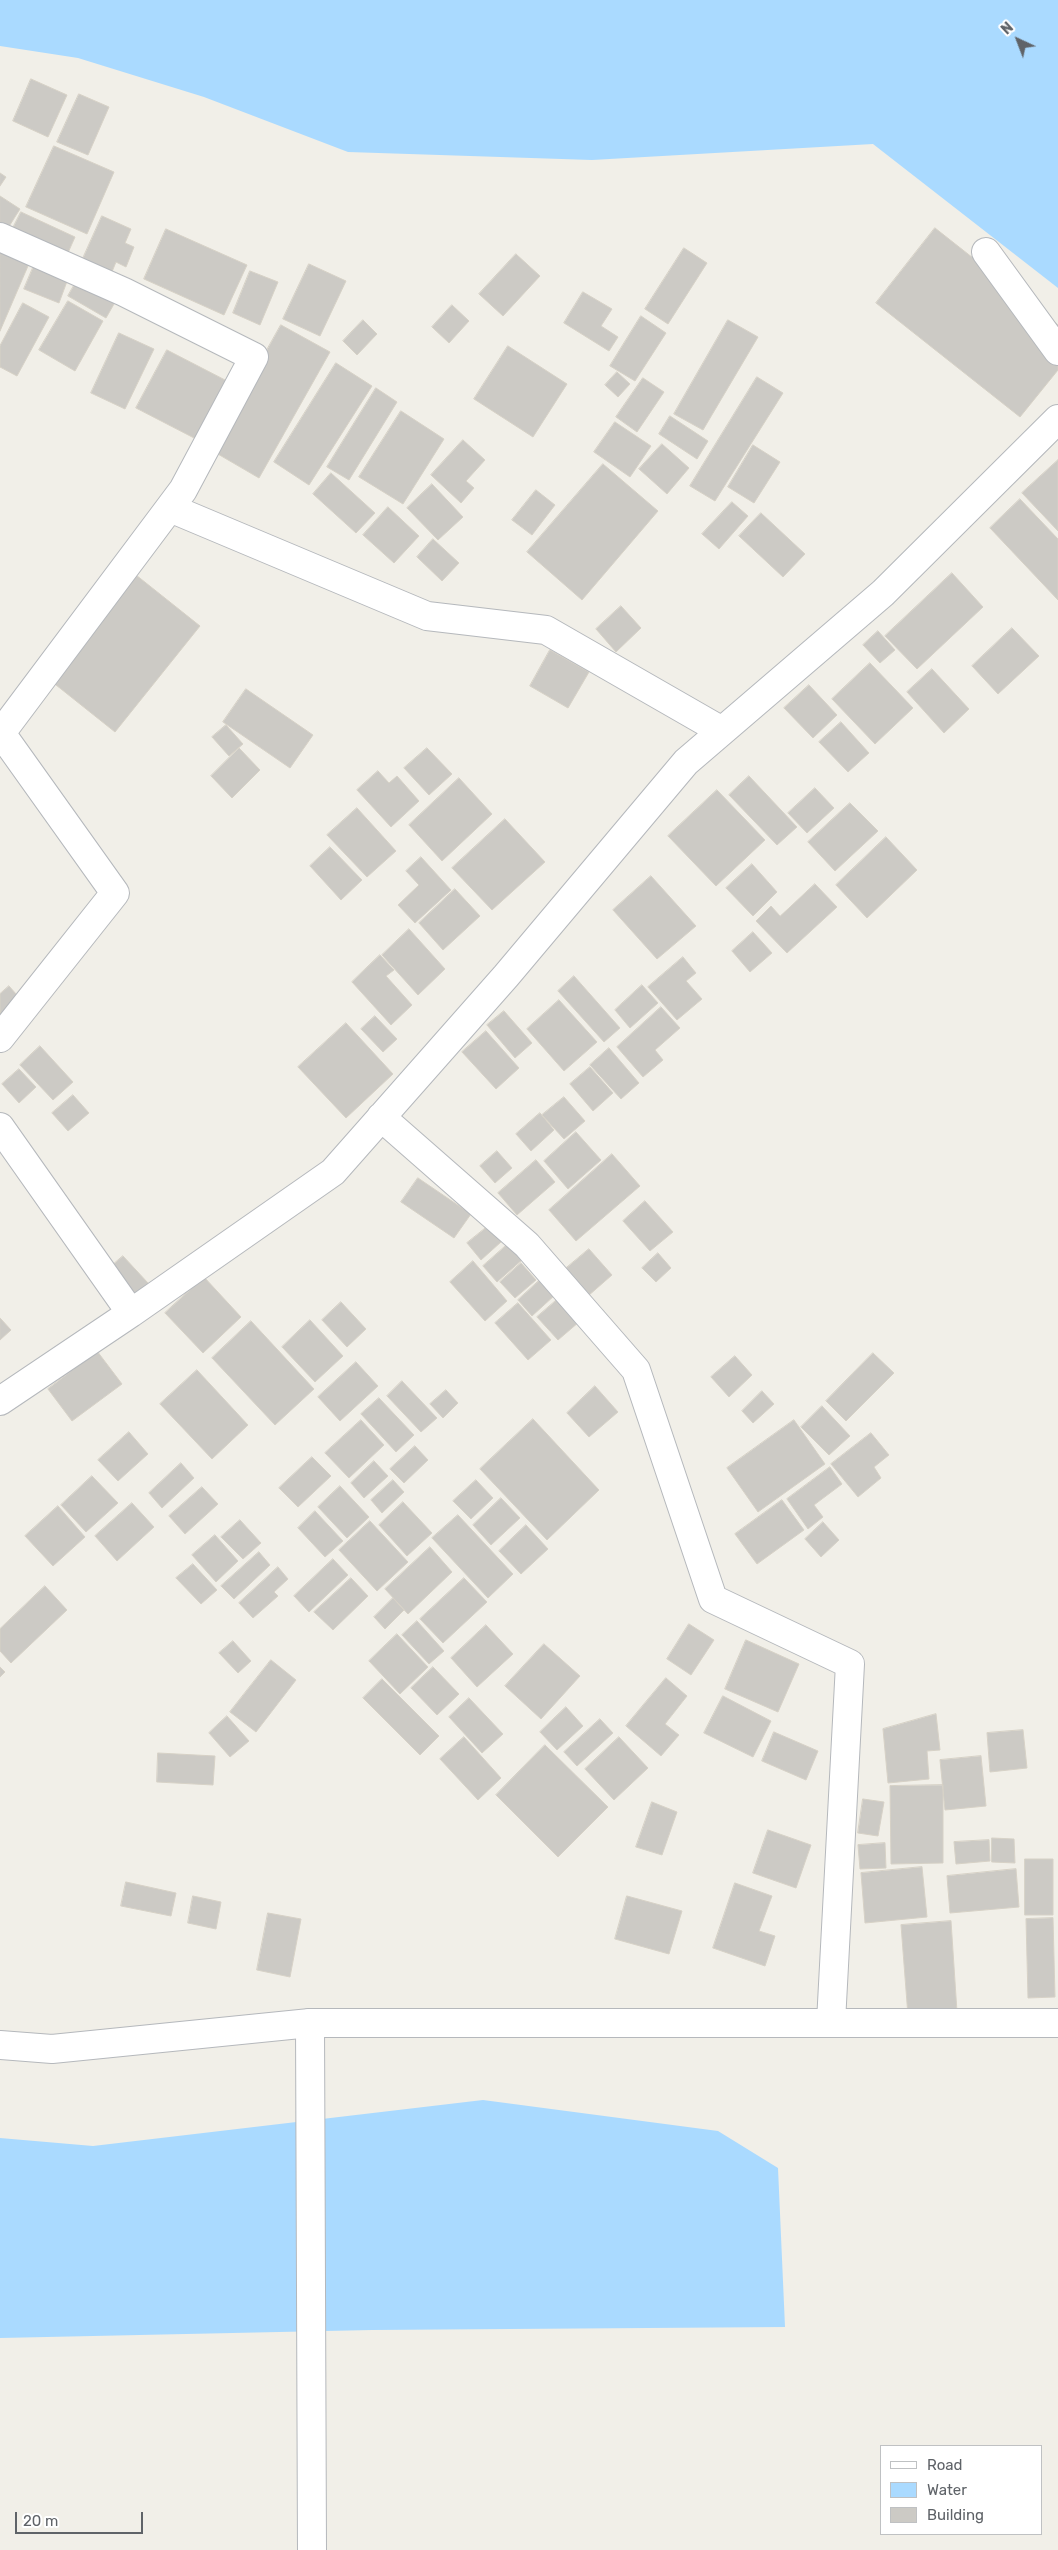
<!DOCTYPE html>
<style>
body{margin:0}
#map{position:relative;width:1058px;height:2550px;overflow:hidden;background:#f1efe8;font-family:Rubik,sans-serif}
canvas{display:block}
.legend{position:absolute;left:880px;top:2445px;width:162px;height:90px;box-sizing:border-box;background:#fff;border:1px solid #bfc1c3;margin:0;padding:6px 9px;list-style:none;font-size:15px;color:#5f6368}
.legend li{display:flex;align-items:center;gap:10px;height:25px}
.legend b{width:25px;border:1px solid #bfc1c3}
.north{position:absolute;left:993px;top:15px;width:50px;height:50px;-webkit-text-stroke:4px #fff;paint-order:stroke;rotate:317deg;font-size:14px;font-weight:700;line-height:20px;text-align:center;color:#5f6368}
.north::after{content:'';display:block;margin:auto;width:18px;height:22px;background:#5f6368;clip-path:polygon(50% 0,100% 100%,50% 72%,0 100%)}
.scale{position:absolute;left:15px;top:2512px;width:128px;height:22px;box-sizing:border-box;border:2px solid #5f6368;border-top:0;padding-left:6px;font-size:15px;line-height:18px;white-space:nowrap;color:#5f6368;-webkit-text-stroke:4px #fff;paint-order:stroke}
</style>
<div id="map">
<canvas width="1058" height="2550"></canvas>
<ul class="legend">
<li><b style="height:6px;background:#fff"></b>Road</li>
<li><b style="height:14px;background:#aadaff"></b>Water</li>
<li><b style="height:14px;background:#cccac5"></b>Building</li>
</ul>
<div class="north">N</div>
<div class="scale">20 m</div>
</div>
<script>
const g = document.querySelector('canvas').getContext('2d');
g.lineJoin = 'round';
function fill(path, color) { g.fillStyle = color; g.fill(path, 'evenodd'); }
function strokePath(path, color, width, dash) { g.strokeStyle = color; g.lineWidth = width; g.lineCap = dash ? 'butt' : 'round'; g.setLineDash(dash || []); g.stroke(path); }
const water = new Path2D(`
 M0 0H1058V288L873 144 592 160 348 152 204 97 78 58 0 46Z
 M483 2100 718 2131 778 2168 785 2327 372 2330 0 2338V2138L93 2146Z`);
const building = new Path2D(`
 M31 79 67 95 48 137 13 121Z
 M79 94 109 107 88 155 57 142Z
 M54 146 114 172 87 234 26 207Z
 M0 173 6 177 0 186Z
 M0 196 20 209 3 236 0 234Z
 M21 212 75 237 63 264 8 238Z
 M102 216 131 229 125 243 134 247 126 267 116 262 109 279 80 265Z
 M935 228 1058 325V370L1020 417 876 303Z
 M166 229 247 265 224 315 144 279Z
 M0 245 31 259 0 331Z
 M684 248 707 263 668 324 645 309Z
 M516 254 540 276 503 316 479 294Z
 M35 263 69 276 59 303 24 289Z
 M309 264 346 281 320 336 283 319Z
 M250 271 278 282 260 325 233 313Z
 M80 275 118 297 106 318 68 296Z
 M583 292 612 309 601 326 618 337 609 351 564 323Z
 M68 301 103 321 75 371 39 350Z
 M23 303 49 317 17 376 0 367V346Z
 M452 305 469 321 449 343 432 327Z
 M641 316 666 333 635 381 610 366Z
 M363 320 377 334 357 355 343 341Z
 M728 320 758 337 703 430 674 414Z
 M281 325 330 352 259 478 211 450Z
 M119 333 154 349 125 409 91 393Z
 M508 346 567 384 533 437 474 399Z
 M167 350 227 381 196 439 136 408Z
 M336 363 372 386 309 485 274 462Z
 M617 372 630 384 618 397 605 385Z
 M757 377 783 393 715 501 690 486Z
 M643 378 664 392 637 432 616 417Z
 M376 388 397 402 349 480 327 467Z
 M401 411 444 439 403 504 359 477Z
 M670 416 708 441 697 459 659 434Z
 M615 422 651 446 630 477 594 452Z
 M463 440 485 460 466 481 474 488 461 503 431 475Z
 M662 444 689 468 667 494 639 469Z
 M753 445 780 462 754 503 728 487Z
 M1058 460V531L1022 493Z
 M603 464 658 511 582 600 527 552Z
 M331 473 375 513 356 533 313 494Z
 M432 484 463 517 438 540 407 508Z
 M536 490 555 505 532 535 512 520Z
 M1020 499 1058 539V600L990 528Z
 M732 502 748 516 719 549 702 534Z
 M388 507 419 536 394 563 363 535Z
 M761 513 805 554 783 577 739 536Z
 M433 539 459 563 442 581 417 557Z
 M131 571 200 626 115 732 46 677Z
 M952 573 983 607 917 669 885 636Z
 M621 606 641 628 616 652 596 629Z
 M1012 628 1039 656 998 694 972 666Z
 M878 631 895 650 880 663 863 645Z
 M550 650 589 672 568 708 530 686Z
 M870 663 913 708 875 744 832 699Z
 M932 669 969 709 944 733 907 692Z
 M809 685 837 715 813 738 784 708Z
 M246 689 313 735 290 768 223 722Z
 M841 722 869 753 848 772 819 742Z
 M226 725 243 744 229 756 212 737Z
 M239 748 260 770 232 798 211 776Z
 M427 748 452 774 429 795 404 768Z
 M378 771 389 783 397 776 419 801 391 827 357 790Z
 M749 776 797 827 777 845 729 795Z
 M459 778 492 814 442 861 409 825Z
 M815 788 834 808 807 833 788 813Z
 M717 790 765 840 716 886 668 836Z
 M850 803 878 831 835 871 808 842Z
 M357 808 396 851 367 877 327 835Z
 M505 819 545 862 492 910 452 868Z
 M886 837 917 870 867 918 836 885Z
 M330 847 362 880 341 900 310 866Z
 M421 857 451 890 415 923 398 905 419 885 406 871Z
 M752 864 777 892 753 916 726 888Z
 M651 876 696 926 657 959 613 910Z
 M815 884 837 907 787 953 756 921 771 906 780 916Z
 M455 889 480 916 443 950 419 923Z
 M409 929 445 969 418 995 382 955Z
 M753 932 772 953 750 972 732 951Z
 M380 955 394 970 386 976 412 1005 391 1025 352 982Z
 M683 957 696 973 686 981 702 999 677 1020 648 987Z
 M574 976 620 1028 604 1042 558 991Z
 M642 985 658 1003 630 1028 615 1010Z
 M9 986 24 1003 0 1024V994Z
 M559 1000 597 1042 564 1071 527 1029Z
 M661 1007 680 1028 655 1050 663 1060 643 1077 617 1047Z
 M504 1011 532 1043 515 1058 487 1025Z
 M375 1016 397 1039 383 1052 361 1029Z
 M346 1023 393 1074 346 1118 298 1067Z
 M486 1031 519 1068 496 1089 462 1052Z
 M40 1046 73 1082 53 1100 20 1065Z
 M609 1048 639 1083 621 1099 590 1065Z
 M590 1067 613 1093 593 1111 570 1084Z
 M19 1069 36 1087 19 1103 2 1084Z
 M73 1095 89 1113 68 1131 52 1113Z
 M564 1097 585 1121 564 1139 542 1115Z
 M540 1113 554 1130 531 1151 516 1134Z
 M576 1132 601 1160 568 1189 544 1161Z
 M497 1151 512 1168 495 1183 480 1166Z
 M612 1154 640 1186 576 1241 549 1210Z
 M536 1160 555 1182 517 1215 498 1193Z
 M418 1178 471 1214 454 1238 401 1202Z
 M645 1201 673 1232 650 1251 623 1221Z
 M487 1227 501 1242 481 1260 467 1243Z
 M509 1243 523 1259 497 1282 483 1266Z
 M589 1249 612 1275 588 1296 564 1270Z
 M658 1253 671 1268 656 1282 642 1268Z
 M123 1256 148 1283 133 1297 107 1270Z
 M473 1261 507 1301 485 1321 450 1282Z
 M521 1263 536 1280 515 1298 500 1282Z
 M204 1277 241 1317 203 1353 165 1313Z
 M541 1279 555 1295 532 1316 518 1300Z
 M559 1298 579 1322 558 1340 537 1317Z
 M341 1302 366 1329 347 1347 322 1320Z
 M518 1303 551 1340 528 1360 495 1323Z
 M0 1318 11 1330 0 1340Z
 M310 1320 343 1356 315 1382 282 1347Z
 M251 1321 314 1389 275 1425 212 1358Z
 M97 1351 122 1384 72 1421 48 1389Z
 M873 1353 894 1373 846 1421 826 1401Z
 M735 1356 752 1375 729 1397 711 1377Z
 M356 1362 378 1386 340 1421 318 1397Z
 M197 1370 248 1425 212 1459 160 1404Z
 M402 1381 437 1418 421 1432 387 1396Z
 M595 1386 618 1412 589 1437 567 1413Z
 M446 1390 458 1403 443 1418 430 1404Z
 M762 1391 774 1404 753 1423 742 1411Z
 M379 1398 414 1435 396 1452 361 1414Z
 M822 1406 850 1436 829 1455 801 1427Z
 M533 1419 599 1490 547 1540 480 1469Z
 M361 1420 384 1445 349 1478 325 1453Z
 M794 1420 825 1464 758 1512 727 1468Z
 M129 1432 148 1454 118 1481 98 1460Z
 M871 1433 889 1455 874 1467 881 1478 858 1497 831 1464Z
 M415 1446 428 1460 404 1483 390 1469Z
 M312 1457 331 1476 298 1507 279 1488Z
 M374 1461 388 1476 364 1498 351 1483Z
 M181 1463 194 1478 162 1508 149 1493Z
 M830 1467 842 1484 814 1505 823 1517 808 1529 787 1499Z
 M92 1476 118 1503 86 1532 61 1505Z
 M393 1480 404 1492 382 1513 371 1500Z
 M476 1480 493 1498 471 1519 453 1501Z
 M340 1486 369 1517 347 1538 318 1507Z
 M202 1487 218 1504 185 1534 169 1516Z
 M501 1498 520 1518 491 1545 473 1525Z
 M782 1500 804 1530 757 1564 735 1534Z
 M403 1502 432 1533 407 1556 379 1525Z
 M132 1503 154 1527 117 1561 95 1536Z
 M58 1506 85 1537 53 1566 25 1536Z
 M315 1511 343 1541 325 1557 298 1528Z
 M458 1515 513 1574 488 1598 432 1538Z
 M240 1520 261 1543 243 1559 221 1537Z
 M370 1521 408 1562 377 1591 339 1550Z
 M823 1522 839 1540 821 1557 805 1539Z
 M526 1525 548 1549 521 1574 499 1551Z
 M215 1535 238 1561 216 1582 192 1555Z
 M430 1547 452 1572 408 1614 385 1589Z
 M259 1552 270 1565 234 1599 221 1586Z
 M333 1559 348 1575 309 1612 294 1596Z
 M193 1564 217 1590 201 1604 176 1578Z
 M278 1567 288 1579 274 1592 278 1596 253 1618 239 1603Z
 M351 1578 368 1596 333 1630 314 1612Z
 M464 1578 487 1602 443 1643 420 1619Z
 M45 1586 67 1610 11 1663 0 1651V1629Z
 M393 1598 404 1610 385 1629 374 1617Z
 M417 1621 444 1651 429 1664 402 1635Z
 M689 1624 714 1640 691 1675 667 1659Z
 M486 1625 513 1654 477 1687 451 1658Z
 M397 1634 428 1667 400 1694 369 1661Z
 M746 1640 799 1664 778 1712 725 1689Z
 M233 1641 251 1661 238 1673 219 1653Z
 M544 1644 580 1676 541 1719 505 1686Z
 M271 1660 296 1680 256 1732 230 1712Z
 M0 1667 5 1672 0 1677Z
 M433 1667 459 1694 437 1715 411 1688Z
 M666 1678 687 1696 665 1724 679 1735 661 1756 626 1726Z
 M382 1679 439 1736 420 1755 363 1698Z
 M723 1696 771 1721 753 1757 704 1733Z
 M469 1698 503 1734 482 1753 449 1717Z
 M566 1707 583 1726 557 1750 540 1732Z
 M936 1714 940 1750 927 1751 929 1779 888 1783 883 1729Z
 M227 1716 249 1741 230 1757 209 1733Z
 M600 1719 613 1733 577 1766 564 1752Z
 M1023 1730 1027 1768 990 1772 987 1733Z
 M774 1732 818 1751 806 1780 762 1761Z
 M464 1737 501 1778 478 1800 440 1759Z
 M619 1737 648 1768 614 1800 585 1769Z
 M545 1745 608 1807 558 1857 496 1795Z
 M158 1753 215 1756 213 1785 157 1782Z
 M981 1756 986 1806 945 1810 940 1760Z
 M943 1785V1863L891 1864 890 1786Z
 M863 1799 884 1802 878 1836 858 1833Z
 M652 1802 677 1812 662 1855 636 1847Z
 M768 1830 811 1845 796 1888 753 1873Z
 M992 1838 1014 1839 1015 1863 992 1862Z
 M989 1840 990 1861 956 1864 954 1842Z
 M885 1843 886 1868 860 1869 858 1845Z
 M1025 1859H1053V1915H1025Z
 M922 1867 927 1917 865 1923 861 1873Z
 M1016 1869 1019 1907 950 1913 947 1876Z
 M126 1882 176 1893 171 1916 121 1906Z
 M735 1883 772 1896 759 1931 775 1936 765 1966 713 1948Z
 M193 1896 221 1902 216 1929 188 1923Z
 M627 1896 682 1911 669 1954 615 1939Z
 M268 1913 301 1919 290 1977 257 1970Z
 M1053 1918 1055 1997 1028 1998 1026 1919Z
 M951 1921 957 2012 908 2016 901 1925Z`);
const minor = new Path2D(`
 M0 237 124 292 254 357 183 490 1 733 115 893 0 1038
 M986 252 1058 351
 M170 508 427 616 546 630 722 731
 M381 1117 527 1245 636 1370 713 1599 850 1664 831 2022
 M0 1127 131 1313 0 1401
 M131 1313 333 1172 506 976 686 762 883 593 1058 419
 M310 2023 312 2550`);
const tertiary = new Path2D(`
 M0 2045 52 2049 310 2023H1058`);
fill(water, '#aadaff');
fill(building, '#cccac5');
strokePath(building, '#d6d1c6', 1);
strokePath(minor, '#b5b8bc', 30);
strokePath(tertiary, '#b5b8bc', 30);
strokePath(minor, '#fff', 28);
strokePath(tertiary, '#fff', 28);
</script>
